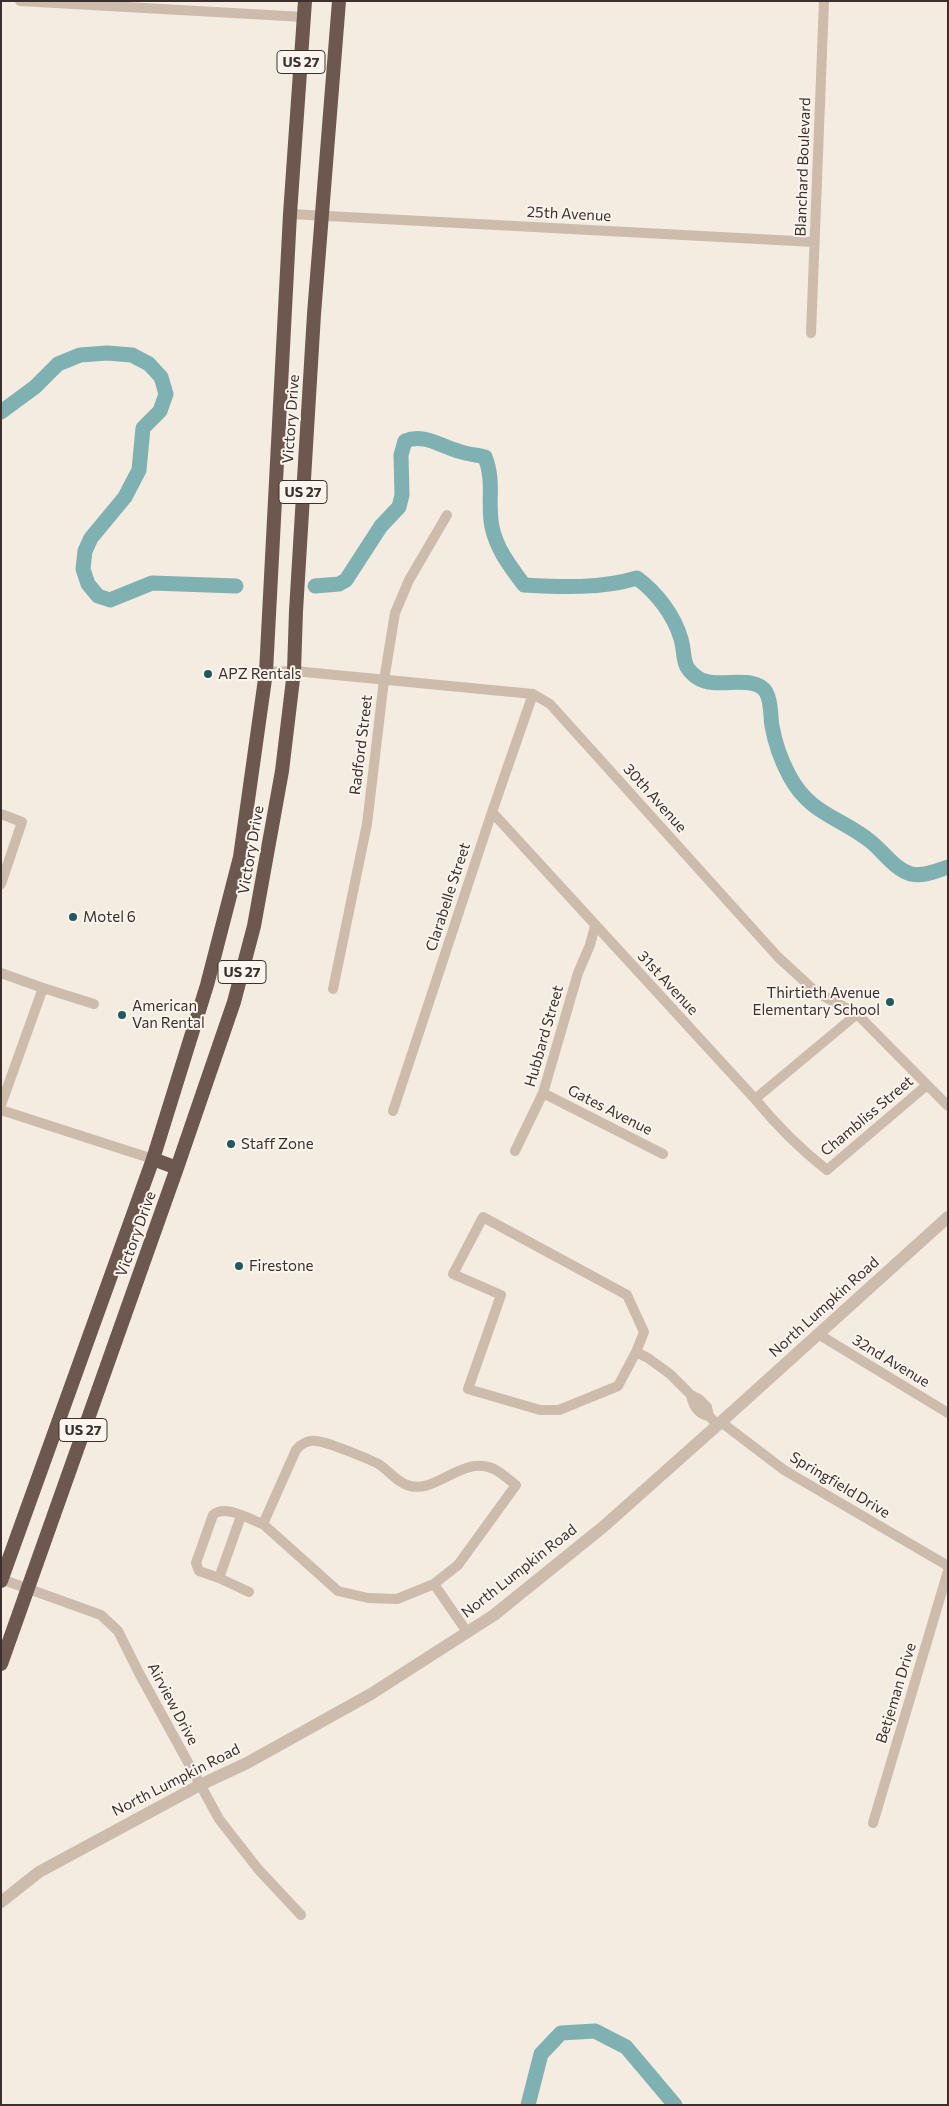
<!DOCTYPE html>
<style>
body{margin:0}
#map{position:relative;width:949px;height:2106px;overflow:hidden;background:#f4ebe1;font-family:Commissioner,sans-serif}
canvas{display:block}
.frame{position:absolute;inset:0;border:2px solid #3b302b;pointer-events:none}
</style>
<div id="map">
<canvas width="949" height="2106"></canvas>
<div class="frame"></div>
</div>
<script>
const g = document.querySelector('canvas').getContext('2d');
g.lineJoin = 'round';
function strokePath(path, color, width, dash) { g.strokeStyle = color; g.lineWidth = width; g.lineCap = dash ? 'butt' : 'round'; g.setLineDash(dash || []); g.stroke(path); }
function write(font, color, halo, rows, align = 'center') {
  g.font = font + ' Commissioner,sans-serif'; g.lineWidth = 4; g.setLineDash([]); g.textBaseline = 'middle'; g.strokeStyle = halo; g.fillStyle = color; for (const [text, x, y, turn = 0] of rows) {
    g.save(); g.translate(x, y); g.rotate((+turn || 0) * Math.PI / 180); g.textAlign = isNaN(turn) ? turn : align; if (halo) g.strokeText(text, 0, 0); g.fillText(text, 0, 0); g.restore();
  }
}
const river = new Path2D(`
 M1 412 35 387 58 364 80 355 107 353 132 355 149 364 161 377 166 394 160 411 143 428 139 470 125 497 91 538 85 551 83 569 88 584 98 596 110 600 152 583 236 586
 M315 586 339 584 346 580 381 526 399 507 402 495 401 455 405 441C423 433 441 446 458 451 467 454 476 455 485 457 495 482 487 503 492 527 497 550 510 566 524 585 561 587 601 589 637 578 657 593 674 615 681 639 686 656 680 666 698 678 716 690 754 673 766 692 772 703 770 715 772 726 775 743 781 760 789 775 809 814 840 817 870 841 883 851 894 869 911 874 922 877 937 871 948 867
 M528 2105 541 2054 561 2033 595 2031 626 2047 675 2105`);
const minor = new Path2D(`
 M20 1 304 17
 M290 214 814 242
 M811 333 824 1
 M266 672 294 671 533 694 550 704 778 957 816 992 857 1014 948 1106
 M492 812 755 1099C777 1126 799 1148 827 1170L927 1085
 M1 814 22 822 1 884
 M1 973 43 988 1 1105
 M43 988 94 1004
 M333 989 367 824 384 680 395 613 409 580 447 515
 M543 1093 663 1154
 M755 1099 857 1014
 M1 1110 153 1159
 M393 1111 492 812 533 694
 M515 1151 543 1093 578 973 590 945 595 926
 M818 1334 948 1413
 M636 1352 618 1386 559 1410H540L468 1389 501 1295 453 1274 483 1217 627 1295 644 1332 636 1352 648 1358 670 1374 691 1395 699 1399 707 1407 709 1416 718 1425
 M691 1395C693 1406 698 1414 709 1416
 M721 1422 784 1470 948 1566
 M241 1516 219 1578 199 1571 196 1563 213 1515C225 1504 249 1519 263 1524
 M219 1578 249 1592
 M1 1579 101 1615 118 1631 139 1673 219 1819 258 1869 301 1915
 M434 1584 397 1599 368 1598 338 1591 263 1524 296 1450C301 1444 307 1440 316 1441 325 1441 372 1460 380 1465 390 1472 396 1481 407 1485 435 1496 463 1454 494 1469 502 1473 509 1480 516 1485L458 1565 434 1584 467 1632
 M873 1823 948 1571`);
const tertiary = new Path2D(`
 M1 1902 39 1872 200 1785 247 1763 371 1694 494 1615 603 1527 721 1422 948 1217`);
const trunk = new Path2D(`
 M153 1159 177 1168
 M1 1581 153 1159 207 985 240 857 266 672 290 214 305 1
 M1 1664 177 1168 234 1002 254 926 282 771 294 671 296 611 314 314 339 1`);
const markers = [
 [208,674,5,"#1f5a5e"],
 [73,917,5,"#1f5a5e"],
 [890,1002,5,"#1f5a5e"],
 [122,1015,5,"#1f5a5e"],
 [231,1144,5,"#1f5a5e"],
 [239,1266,5,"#1f5a5e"]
];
const shields = [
 [301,62,48],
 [303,492,48],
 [242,972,48],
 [83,1430,48]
];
const shieldNames = [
 ["US 27",301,62],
 ["US 27",303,492],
 ["US 27",242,972],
 ["US 27",83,1430]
];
const streetNames = [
 ["Blanchard Boulevard",803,167,-88],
 ["25th Avenue",569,214,3],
 ["Victory Drive",291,419,-86],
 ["Radford Street",361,745,-83],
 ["30th Avenue",655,798,48],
 ["Victory Drive",251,850,-80],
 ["Clarabelle Street",448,897,-72],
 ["31st Avenue",668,983,47],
 ["Hubbard Street",544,1036,-74],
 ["Gates Avenue",610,1110,27],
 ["Chambliss Street",867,1116,-40],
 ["Victory Drive",136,1234,-70],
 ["North Lumpkin Road",824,1307,-42],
 ["32nd Avenue",891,1361,31],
 ["Springfield Drive",840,1485,31],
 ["North Lumpkin Road",519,1571,-38],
 ["Betjeman Drive",896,1693,-73],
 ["Airview Drive",173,1704,62],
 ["North Lumpkin Road",176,1780,-27]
];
const poiNames = [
 ["APZ Rentals",218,674],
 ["Motel 6",83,917],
 ["Thirtieth Avenue",880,993,"right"],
 ["Elementary School",880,1010,"right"],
 ["American",132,1006],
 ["Van Rental",132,1023],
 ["Staff Zone",241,1144],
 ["Firestone",249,1266]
];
strokePath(river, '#7fb0b2', 15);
strokePath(minor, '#cdbbac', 10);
strokePath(tertiary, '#cdbbac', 12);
strokePath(trunk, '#6c584f', 14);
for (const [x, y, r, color] of markers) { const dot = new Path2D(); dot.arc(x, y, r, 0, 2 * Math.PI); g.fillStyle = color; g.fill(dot); strokePath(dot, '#fbf5ee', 2); }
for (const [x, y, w] of shields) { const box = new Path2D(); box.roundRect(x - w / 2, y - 11.5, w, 23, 4); g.fillStyle = '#fbf5ee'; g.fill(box); strokePath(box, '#3b302b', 1); }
write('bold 14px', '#3b302b', null, shieldNames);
write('15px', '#3b302b', '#fbf5ee', streetNames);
write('15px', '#3b302b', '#fbf5ee', poiNames, 'left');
</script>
